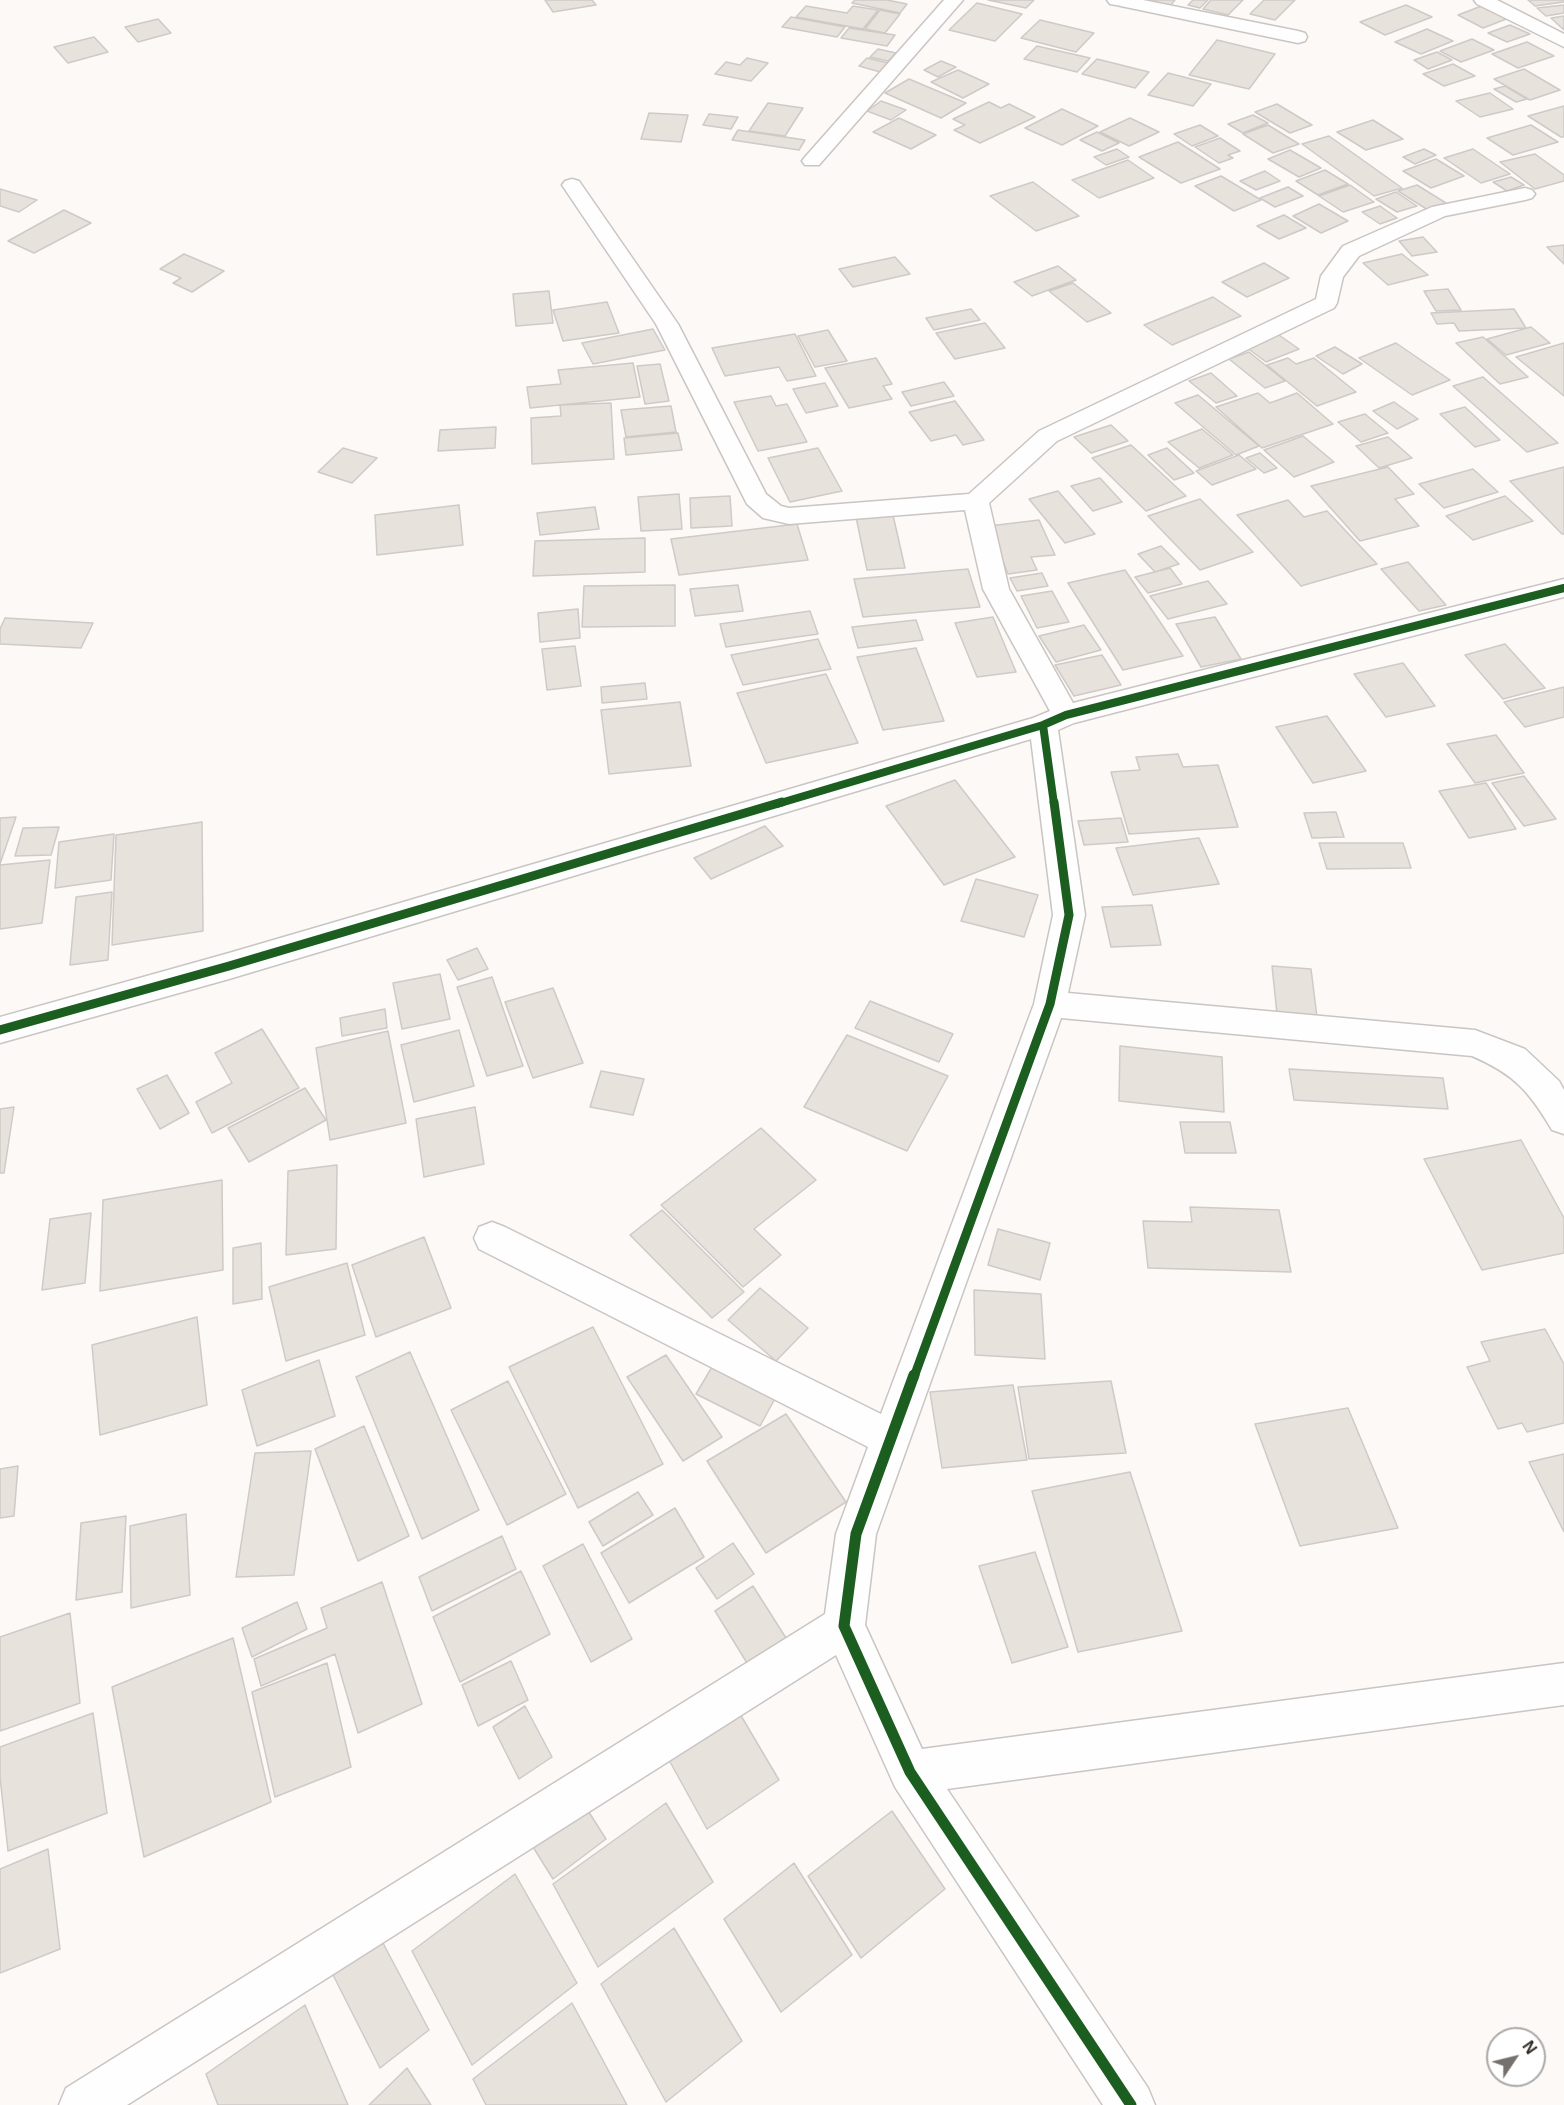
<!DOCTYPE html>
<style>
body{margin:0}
#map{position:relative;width:1564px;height:2105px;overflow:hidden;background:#fcf9f7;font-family:Helvetica,sans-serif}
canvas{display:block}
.north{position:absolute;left:1486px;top:2027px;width:60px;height:60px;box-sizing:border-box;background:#fff;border:2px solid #aca9a7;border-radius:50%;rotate:55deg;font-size:16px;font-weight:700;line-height:24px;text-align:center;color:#2f2823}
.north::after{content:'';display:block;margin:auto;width:21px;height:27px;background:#77716d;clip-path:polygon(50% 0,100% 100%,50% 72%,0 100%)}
</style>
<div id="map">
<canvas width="1564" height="2105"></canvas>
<div class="north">N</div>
</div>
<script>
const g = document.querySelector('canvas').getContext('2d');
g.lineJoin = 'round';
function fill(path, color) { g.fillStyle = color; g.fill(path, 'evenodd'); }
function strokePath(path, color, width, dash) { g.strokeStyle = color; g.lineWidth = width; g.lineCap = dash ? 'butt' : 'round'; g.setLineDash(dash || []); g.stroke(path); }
const building = new Path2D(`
 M545 0H592L596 5 553 12Z
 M855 0H887L907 4 900 13 852 3Z
 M988 0H1034L1026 8Z
 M1138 0H1175L1169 7Z
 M1193 0H1208L1200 8 1188 5Z
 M1211 0H1243L1228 15 1203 9Z
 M1264 0H1295L1275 20 1250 14Z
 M1528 0H1564V2L1535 6Z
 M977 3 1022 14 995 41 949 30Z
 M1406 5 1432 17 1385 35 1360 22Z
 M1484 5 1509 18 1483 28 1458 15Z
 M1564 5V13L1546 16 1537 8Z
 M806 6 847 13 853 6 878 10 863 29 796 17Z
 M880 10 900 14 885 33 865 29Z
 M1564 16V30L1551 18Z
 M791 17 845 27 837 37 782 27Z
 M158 19 171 33 138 42 125 27Z
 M1040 20 1094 33 1076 52 1021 38Z
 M1510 25 1530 34 1507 42 1488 33Z
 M849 28 895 35 887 46 841 38Z
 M1427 29 1453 41 1421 54 1395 42Z
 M94 37 108 52 68 63 54 47Z
 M1472 39 1494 50 1461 62 1440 51Z
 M1217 40 1275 54 1249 89 1189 75Z
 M1527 42 1554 56 1518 68 1492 54Z
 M1037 46 1090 58 1077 72 1024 59Z
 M878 49 896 53 888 61 870 57Z
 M1437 52 1452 60 1428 69 1414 60Z
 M747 58 768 63 751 81 715 74 726 62 740 65Z
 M867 58 888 63 880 72 859 66Z
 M1097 59 1149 72 1135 88 1082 74Z
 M941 61 956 67 938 77 924 70Z
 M1453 64 1475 76 1444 86 1423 74Z
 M1524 69 1560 90 1530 100 1494 79Z
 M958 70 989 84 963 98 931 82Z
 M1168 73 1211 84 1193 106 1148 95Z
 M909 79 966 103 941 118 885 93Z
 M1505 86 1527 99 1516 102 1494 89Z
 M1490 93 1513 109 1480 117 1456 101Z
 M881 101 906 110 891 120 867 111Z
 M989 102 1001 108 1009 104 1035 117 980 143 954 130 965 125 953 119Z
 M768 103 803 108 785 136 749 131Z
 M1277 104 1312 125 1290 133 1255 112Z
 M1564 106V137H1561L1528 116Z
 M1062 109 1098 126 1062 145 1025 128Z
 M649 113 688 115 681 142 641 139Z
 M709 114 738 117 731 129 703 125Z
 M1253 115 1268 123 1243 133 1228 124Z
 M899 118 936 135 911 149 873 132Z
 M1130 118 1159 132 1129 146 1100 132Z
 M1373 120 1403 139 1366 150 1337 132Z
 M1200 125 1218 136 1192 146 1174 134Z
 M1268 125 1299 144 1273 153 1243 134Z
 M1531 125 1558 142 1513 155 1487 138Z
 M738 130 805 140 799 150 732 140Z
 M1097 132 1119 143 1102 151 1080 140Z
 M1329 136 1402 188 1374 196 1302 144Z
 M1220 138 1240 151 1228 155 1233 158 1219 163 1195 147Z
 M1178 142 1220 169 1181 183 1139 157Z
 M1117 149 1129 157 1106 165 1094 157Z
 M1424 149 1436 155 1415 164 1403 157Z
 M1473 149 1510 174 1481 183 1444 158Z
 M1290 150 1321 168 1299 177 1268 159Z
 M1535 154 1564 175V181L1535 189 1500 162Z
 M1436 159 1464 176 1431 188 1403 171Z
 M1128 160 1154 178 1099 198 1072 180Z
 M1325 170 1348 184 1318 195 1296 181Z
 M1265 171 1280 181 1256 190 1240 181Z
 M1221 176 1261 200 1234 211 1195 186Z
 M1511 177 1524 185 1507 191 1493 182Z
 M1033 182 1079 216 1036 231 990 196Z
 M1350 185 1374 202 1343 212 1319 196Z
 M1417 185 1446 203 1428 210 1398 191Z
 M1288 187 1303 196 1275 207 1260 198Z
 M0 189 37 200 19 212 0 206Z
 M1396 192 1417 206 1397 212 1376 199Z
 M1319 204 1348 221 1321 233 1293 216Z
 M1380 206 1397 218 1380 224 1362 212Z
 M64 210 91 223 34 253 8 241Z
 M1284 215 1306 228 1279 239 1257 226Z
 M1423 237 1437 252 1412 256 1399 241Z
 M1564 245V264L1547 247Z
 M184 254 224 271 192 292 173 283 181 278 160 269Z
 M1402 254 1428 275 1388 285 1363 263Z
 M895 257 910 274 853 287 839 269Z
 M1264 263 1289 278 1247 297 1222 282Z
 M1058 266 1076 280 1032 296 1014 282Z
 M1073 283 1111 313 1087 322 1049 291Z
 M1448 289 1461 310 1436 311 1424 291Z
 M549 291 553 323 516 326 513 294Z
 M1213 297 1241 316 1172 345 1144 325Z
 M607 302 619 333 563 341 553 310Z
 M971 309 980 320 934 330 926 318Z
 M1514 309 1526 328 1459 331 1454 323 1437 324 1431 313Z
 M985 323 1005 348 955 359 936 333Z
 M1531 327 1550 343 1506 355 1487 339Z
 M653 329 665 350 593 364 582 343Z
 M828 330 847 361 815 367 798 336Z
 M795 334 816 376 787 381 779 367 725 376 712 348Z
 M1279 335 1299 349 1266 362 1246 347Z
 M1483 337 1528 377 1500 384 1456 343Z
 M1396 343 1450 380 1412 395 1359 358Z
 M1564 343V396L1516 357Z
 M1335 347 1362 364 1343 374 1316 356Z
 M1249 352 1285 381 1265 388 1229 359Z
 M876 358 892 384 883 386 892 399 849 408 825 368Z
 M1288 358 1296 364 1314 358 1356 392 1317 406 1267 365Z
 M633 363 640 397 530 408 527 387 561 384 558 370Z
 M660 364 669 401 645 404 637 366Z
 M1211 373 1237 396 1216 403 1189 381Z
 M1483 377 1558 443 1527 452 1453 386Z
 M944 382 954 396 911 406 902 392Z
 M825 383 838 406 806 413 793 389Z
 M1258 393 1270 403 1297 393 1333 424 1262 448 1216 407Z
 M1198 395 1259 446 1236 455 1175 403Z
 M771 396 776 406 787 404 807 442 758 451 734 402Z
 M955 401 984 440 963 445 956 435 931 441 909 412Z
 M1394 402 1418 419 1397 429 1373 411Z
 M611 403 614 459 532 464 531 418 561 416 560 405Z
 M671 406 676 432 626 437 621 410Z
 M1465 407 1500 440 1475 447 1440 414Z
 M1365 414 1388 433 1361 442 1338 422Z
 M1111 425 1128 441 1091 453 1074 437Z
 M496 427 495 448 438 451 440 430Z
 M1202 429 1233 455 1199 468 1168 442Z
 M678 433 682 450 626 455 624 438Z
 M1303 436 1334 462 1294 477 1264 450Z
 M1388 437 1412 458 1379 468 1356 446Z
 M1131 445 1186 496 1146 511 1092 458Z
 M343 448 377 458 352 483 318 472Z
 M818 448 842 491 790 502 768 458Z
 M1167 448 1194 473 1174 480 1148 455Z
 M1260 453 1277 468 1264 473 1246 458Z
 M1239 455 1256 469 1212 485 1196 471Z
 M1388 467 1414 494 1395 499 1419 526 1360 541 1311 486Z
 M1564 467V534H1562L1510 481Z
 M1473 469 1498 492 1444 508 1419 484Z
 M1100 478 1122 502 1093 511 1071 486Z
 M1058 491 1095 534 1065 543 1029 499Z
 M679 494 682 529 641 531 638 497Z
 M730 496 732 526 691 528 690 498Z
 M1505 496 1533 521 1473 540 1446 516Z
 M1200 499 1253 552 1200 570 1148 516Z
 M1288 500 1304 517 1327 511 1377 564 1301 586 1237 515Z
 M459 505 463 545 377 555 375 515Z
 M595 507 599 529 540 535 537 513Z
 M893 515 905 568 867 570 856 517Z
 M1039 520 1055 555 1031 557 1037 570 1008 574 989 526Z
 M797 524 808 560 679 575 671 539Z
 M645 538V572L533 576 535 541Z
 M1161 546 1179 564 1155 572 1138 554Z
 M1408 562 1446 605 1419 611 1381 569Z
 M1170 568 1182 584 1148 593 1135 577Z
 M968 569 980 607 863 617 854 579Z
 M1125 570 1183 656 1123 670 1068 583Z
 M1042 573 1048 586 1017 591 1010 578Z
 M1208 581 1227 604 1168 619 1150 596Z
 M675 585V626L582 627 584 586Z
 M738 585 743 611 695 616 690 589Z
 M1052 591 1069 622 1037 628 1021 596Z
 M578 609 580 638 540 642 538 613Z
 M810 611 818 634 726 647 720 624Z
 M993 617 1016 672 977 677 955 623Z
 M1215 617 1241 659 1201 667 1176 624Z
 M5 618 93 623 81 648 0 644V629Z
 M916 620 923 640 858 648 852 627Z
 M1084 625 1101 650 1056 662 1039 636Z
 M818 639 831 669 743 685 731 655Z
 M1505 644 1545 688 1503 699 1465 655Z
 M575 646 581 686 547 690 542 649Z
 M916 648 944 721 883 730 857 657Z
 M1102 655 1121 685 1074 696 1055 665Z
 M1403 663 1435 706 1386 717 1354 674Z
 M826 674 858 743 766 763 737 693Z
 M645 683 647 699 602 703 601 687Z
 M1564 687V717L1525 727 1504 702Z
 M680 702 691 766 609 774 601 710Z
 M1327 716 1366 771 1313 783 1276 727Z
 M1496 735 1524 773 1475 783 1447 744Z
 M1178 754 1183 767 1218 765 1238 827 1129 834 1111 772 1140 770 1136 757Z
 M1524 776 1556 819 1524 826 1492 783Z
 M955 780 1015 857 944 885 886 806Z
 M1486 783 1516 829 1469 838 1439 791Z
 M1336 812 1344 837 1312 838 1304 813Z
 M16 817 0 864V818Z
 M1121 818 1128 842 1084 845 1078 821Z
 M202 822 203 931 112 945 116 835Z
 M765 826 783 846 711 879 694 858Z
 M59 827 51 855 15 856 23 828Z
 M114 834 111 880 55 888 59 842Z
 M1199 838 1219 884 1133 895 1116 848Z
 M1319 843H1403L1411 868 1327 869Z
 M50 860 42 923 0 929V865Z
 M976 879 1038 895 1024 937 961 921Z
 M112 892 108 960 70 965 76 897Z
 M1152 905 1161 945 1111 947 1102 907Z
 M477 948 488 969 458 980 447 960Z
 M1272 966 1311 969 1317 1017 1277 1014Z
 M440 974 450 1019 402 1029 393 983Z
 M492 977 523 1066 487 1076 457 987Z
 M553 988 583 1063 533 1078 505 1002Z
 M870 1001 953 1034 939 1062 855 1028Z
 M385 1009 387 1028 342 1036 340 1018Z
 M262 1029 299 1088 212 1133 196 1102 232 1083 215 1053Z
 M459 1030 474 1086 414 1102 401 1045Z
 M388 1031 406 1123 330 1140 316 1048Z
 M847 1035 948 1076 907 1151 804 1107Z
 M1120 1046 1222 1057 1224 1112 1119 1101Z
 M1289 1069 1443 1078 1448 1109 1294 1100Z
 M601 1071 644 1079 633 1115 590 1107Z
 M167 1075 189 1113 160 1129 137 1089Z
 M305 1088 326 1120 249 1162 228 1128Z
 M14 1107 4 1173H0V1109Z
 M475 1107 484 1164 424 1177 416 1119Z
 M1180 1122H1230L1236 1153H1185Z
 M761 1128 816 1180 754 1229 781 1255 743 1287 661 1205Z
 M1521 1140 1564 1218V1253L1482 1270 1424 1159Z
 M337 1165 336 1249 286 1255 288 1171Z
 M222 1180 223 1270 100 1291 103 1200Z
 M1190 1207 1279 1210 1291 1272 1148 1268 1143 1221 1192 1222Z
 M662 1210 744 1292 712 1318 630 1235Z
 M91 1213 85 1283 42 1290 50 1219Z
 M998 1229 1050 1243 1040 1280 988 1265Z
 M424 1237 451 1308 376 1337 352 1265Z
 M261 1243 262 1299 233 1304V1248Z
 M347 1263 365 1335 286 1361 269 1287Z
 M760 1288 808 1328 776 1361 728 1320Z
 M974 1290 1041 1294 1045 1359 975 1355Z
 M197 1317 207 1405 100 1435 92 1345Z
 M593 1327 663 1464 578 1508 509 1367Z
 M1545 1329 1564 1364V1423L1527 1432 1522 1423 1498 1429 1467 1367 1490 1361 1481 1342Z
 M410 1352 479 1510 422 1539 356 1377Z
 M666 1355 722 1437 683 1461 627 1377Z
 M719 1355 782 1386 760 1426 696 1394Z
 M319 1360 335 1416 257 1446 242 1390Z
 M508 1381 566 1494 507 1525 451 1410Z
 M1111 1381 1126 1453 1029 1459 1018 1387Z
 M1013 1385 1027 1460 942 1468 930 1392Z
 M1348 1408 1398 1528 1300 1546 1255 1424Z
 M786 1414 846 1502 766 1553 707 1461Z
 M364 1426 409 1536 358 1561 315 1449Z
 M311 1451 294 1575 236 1577 255 1453Z
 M1564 1454V1532L1529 1462Z
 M18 1466 14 1516 0 1518V1469Z
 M1130 1472 1182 1631 1078 1652 1032 1491Z
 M638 1492 653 1515 603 1546 589 1522Z
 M675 1508 704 1557 629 1603 601 1553Z
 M186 1514 190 1595 131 1608 130 1526Z
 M126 1516 122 1592 76 1600 81 1523Z
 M502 1536 516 1569 432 1611 419 1577Z
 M733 1543 754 1574 717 1599 696 1568Z
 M583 1544 632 1639 591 1662 543 1566Z
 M1035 1552 1068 1647 1012 1663 979 1566Z
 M521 1571 550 1634 460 1682 433 1617Z
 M382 1582 422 1704 358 1733 335 1654 261 1686 254 1659 327 1628 321 1608Z
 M753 1586 786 1638 747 1663 715 1611Z
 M297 1602 307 1629 252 1657 242 1628Z
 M70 1613 80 1703 0 1731V1637Z
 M233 1638 271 1802 144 1857 112 1687Z
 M511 1661 528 1700 478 1726 462 1685Z
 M327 1663 351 1767 275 1797 252 1692Z
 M525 1706 552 1757 519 1779 493 1727Z
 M93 1713 107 1813 8 1851 0 1777V1747Z
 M740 1714 779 1780 707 1829 669 1760Z
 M666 1803 713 1882 598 1967 553 1884Z
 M585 1806 606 1839 553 1879 533 1847Z
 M892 1811 945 1889 861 1958 808 1876Z
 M48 1849 60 1949 0 1973V1869Z
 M794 1863 852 1955 781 2012 724 1919Z
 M515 1874 577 1983 472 2065 412 1951Z
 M375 1928 429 2030 380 2068 327 1963Z
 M674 1928 742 2041 666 2102 601 1984Z
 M572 2003 627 2105H486L473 2079Z
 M305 2005 348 2105H218L206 2074Z
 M407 2068 431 2105H369Z`);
const minor = new Path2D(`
 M944 0H963L819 165H805L802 161 805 157Z
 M1107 0H1143L1298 31 1305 33 1307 37 1305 41 1298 43 1116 5 1110 4Z
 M1474 0H1497L1564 34V47L1477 4Z
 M572 179 579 181 678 324 766 494 781 506 789 508 969 494 1039 431 1316 299 1321 276 1343 246 1432 207 1525 188 1532 190 1535 194 1532 198 1525 200 1445 216 1359 256 1343 277 1337 303 1334 308 1057 441 989 503 1009 589 1073 703 1564 579V597L1074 723 1058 730 1085 915 1068 993 1475 1030 1525 1049 1559 1081 1564 1090V1134L1552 1130C1529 1091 1514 1074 1472 1056L1061 1018 876 1534 865 1625 922 1749 1564 1663V1705L947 1789 1148 2088 1155 2105H1103L895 1787 836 1655 127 2105H59L66 2088 825 1614 836 1534 868 1447 479 1249 474 1238 479 1227 492 1222 505 1227 881 1414 1034 1004 1053 915 1031 739 229 979 0 1043V1017L229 953 1033 718 1050 711 983 589 965 510 789 524 763 518 747 504 656 324 562 185 565 181Z`);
const cyclewayFar2 = new Path2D(`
 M1043 725 1054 804
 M777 804 1043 725 1066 715 1564 588`);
const cyclewayFar1 = new Path2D(`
 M0 1030 229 966 782 802
 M914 1377 1050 1004 1069 915 1054 802`);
const cycleway = new Path2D(`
 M914 1375 856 1534 844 1626 910 1772 1131 2105`);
fill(building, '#e8e2dd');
strokePath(building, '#cfcac7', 1.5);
strokePath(minor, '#cac5c2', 3);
fill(minor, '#fffefe');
strokePath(cyclewayFar2, '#1b5e20', 8);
strokePath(cyclewayFar1, '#1b5e20', 9);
strokePath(cycleway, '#1b5e20', 11);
</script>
